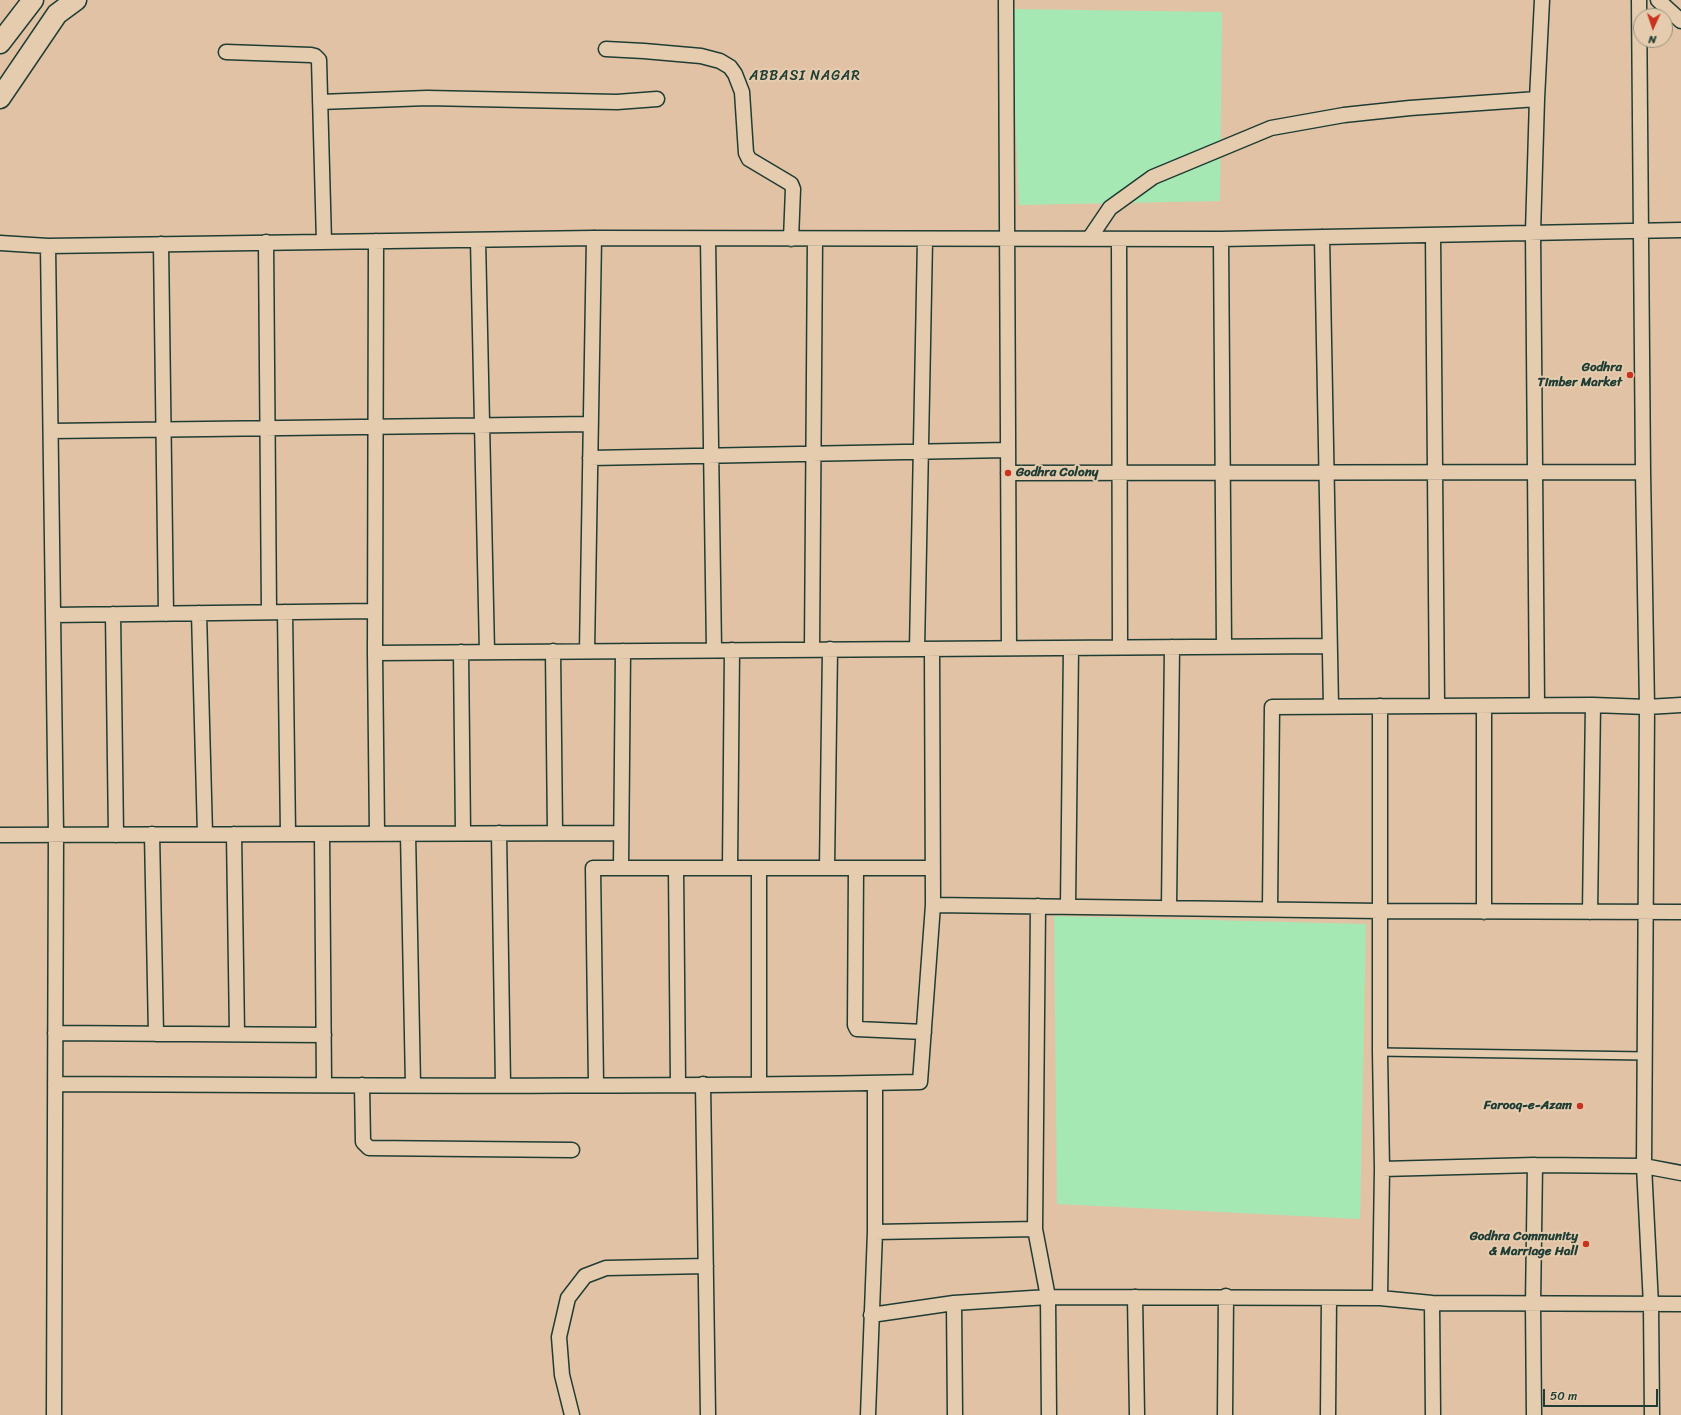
<!DOCTYPE html>
<style>
body{margin:0}
#map{position:relative;width:1681px;height:1415px;overflow:hidden;background:#e2c2a4;font-family:Sriracha,sans-serif}
canvas{display:block}
.north{position:absolute;left:1633px;top:8px;width:40px;height:40px;box-sizing:border-box;background:#e6ccae;border:1px solid #96937d;border-radius:50%;rotate:183deg;font-size:11px;font-weight:700;line-height:16px;text-align:center;color:#1f3d34}
.north::after{content:'';display:block;margin:auto;width:14px;height:18px;background:#c8321e;clip-path:polygon(50% 0,100% 100%,50% 72%,0 100%)}
.scale{position:absolute;left:1543px;top:1389px;width:115px;height:18px;box-sizing:border-box;border:2px solid #1f3d34;border-top:0;padding-left:5px;font-size:12px;line-height:14px;white-space:nowrap;color:#1f3d34;-webkit-text-stroke:3px #e6ccae;paint-order:stroke}
</style>
<div id="map">
<canvas width="1681" height="1415"></canvas>
<div class="north">N</div>
<div class="scale">50 m</div>
</div>
<script>
const g = document.querySelector('canvas').getContext('2d');
g.lineJoin = 'round';
function fill(path, color) { g.fillStyle = color; g.fill(path, 'evenodd'); }
function strokePath(path, color, width, dash) { g.strokeStyle = color; g.lineWidth = width; g.lineCap = dash ? 'butt' : 'round'; g.setLineDash(dash || []); g.stroke(path); }
function write(font, color, halo, rows, align = 'center') {
  g.font = font + ' Sriracha,sans-serif'; g.lineWidth = 4; g.setLineDash([]); g.textBaseline = 'middle'; g.strokeStyle = halo; g.fillStyle = color; for (const [text, x, y, turn = 0] of rows) {
    g.save(); g.translate(x, y); g.rotate((+turn || 0) * Math.PI / 180); g.textAlign = isNaN(turn) ? turn : align; if (halo) g.strokeText(text, 0, 0); g.fillText(text, 0, 0); g.restore();
  }
}
const green = new Path2D(`
 M1011 9 1222 12 1220 201 1019 205Z
 M1054 916 1366 924 1360 1219 1057 1204Z`);
const lane = new Path2D(`
 M1380 1052 1645 1056`);
const street = new Path2D(`
 M1006 0 1009 648
 M1639 0 1643 472 1647 707 1644 1166 1651 1305 1652 1415
 M1658 0 1681 21
 M606 49 644 51 701 56 720 61 730 67 735 74 742 92 746 153 749 159 791 184 793 189 791 239
 M226 52 311 55 315 56 319 60 324 242
 M320 102 427 98 617 102 657 99
 M1433 235 1437 706
 M1322 237 1331 706
 M708 239 714 650
 M1089 239 1110 208 1153 177 1271 128 1344 115 1410 108 1537 99
 M1119 239 1120 647
 M1221 239 1224 647
 M478 240 487 652
 M376 241 375 653 377 834
 M266 242 269 612
 M0 243 48 246 594 238 1221 239 1681 230
 M161 244 166 614
 M48 246 56 834 54 1415
 M51 431 591 424
 M590 458 1008 450
 M1008 473 1643 472
 M285 612 288 834
 M199 613 205 834
 M113 614 116 835
 M53 615 375 611
 M812 649 815 239
 M917 649 925 240
 M553 651 555 833
 M587 651 594 238
 M461 652 463 833
 M375 653 1329 646
 M1537 705 1533 232 1537 99 1542 0
 M1380 706V1052L1382 1169 1380 1298
 M499 833 503 1085
 M152 834 156 1034
 M234 834 237 1034
 M322 834 324 1085
 M408 834 413 1085
 M0 835 621 833
 M621 867 623 651
 M676 868 678 1084
 M730 868 732 650
 M759 868V1084
 M827 868 830 649
 M856 868 855 1025 857 1029 924 1032
 M933 905 1381 911 1681 912
 M1038 906 1035 1229 1048 1297 1049 1415
 M1068 906 1071 648
 M1169 908 1172 647
 M1270 909 1272 707 1593 705 1647 707 1681 705
 M1484 912V706
 M1590 912 1593 705
 M55 1033 324 1035
 M55 1084C343 1085 632 1088 920 1082L933 905 932 649
 M596 1084 593 868H933
 M703 1084 708 1415
 M362 1085 363 1142 369 1148 572 1150
 M1382 1169 1535 1165 1644 1166 1681 1173
 M875 1232 1035 1229
 M1135 1297 1137 1415
 M954 1303 955 1415
 M1432 1303 1433 1415
 M871 1315 954 1303 1048 1297 1380 1298 1432 1303 1681 1304
 M572 1415 562 1375 559 1337 568 1298 585 1276 606 1268 706 1266
 M868 1415 875 1232V1083
 M1225 1415 1226 1296
 M1328 1415 1329 1298
 M1534 1415 1533 1304 1535 1165`);
const secondary = new Path2D(`
 M0 43 33 0
 M0 98 57 14 76 0`);
const markers = [
 [1630,375,4,"#c8321e"],
 [1008,473,4,"#c8321e"],
 [1580,1106,4,"#c8321e"],
 [1586,1244,4,"#c8321e"]
];
const poiNames = [
 ["Godhra",1622,368],
 ["Timber Market",1622,383],
 ["Godhra Colony",1016,473,"left"],
 ["Farooq-e-Azam",1572,1106],
 ["Godhra Community",1578,1237],
 ["& Marriage Hall",1578,1252]
];
const neighbourhoodNames = [
 ["ABBASI NAGAR",805,76]
];
fill(green, '#a5e8b3');
strokePath(lane, '#1f3d34', 10);
strokePath(street, '#1f3d34', 17);
strokePath(secondary, '#1f3d34', 23);
strokePath(lane, '#e6ccae', 7);
strokePath(street, '#e6ccae', 14);
strokePath(secondary, '#e6ccae', 20);
for (const [x, y, r, color] of markers) { const dot = new Path2D(); dot.arc(x, y, r, 0, 2 * Math.PI); g.fillStyle = color; g.fill(dot); strokePath(dot, '#e6ccae', 1.5); }
write('bold 13px', '#1f3d34', '#e6ccae', poiNames, 'right');
g.letterSpacing = '1px';
write('14px', '#1f3d34', '#e6ccae', neighbourhoodNames);
g.letterSpacing = '0px';
</script>
